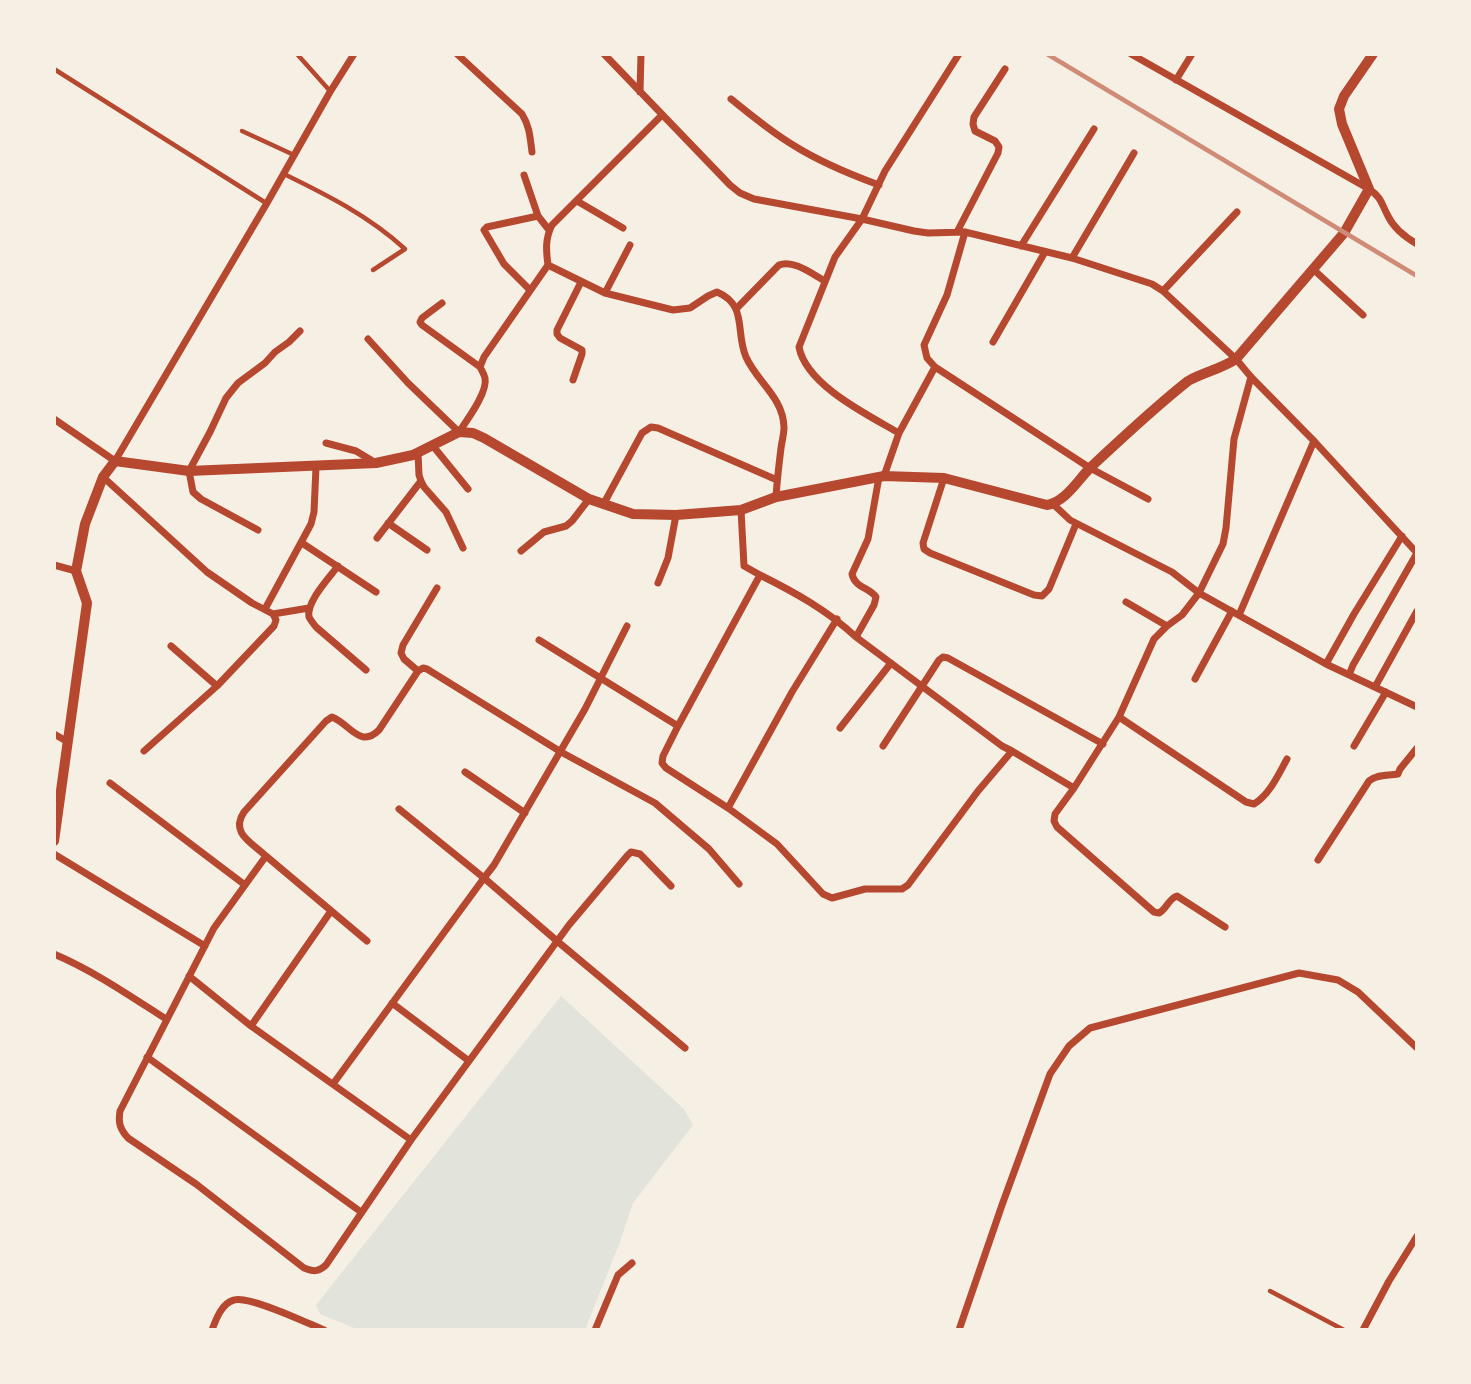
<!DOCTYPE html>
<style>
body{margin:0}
#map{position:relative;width:1471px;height:1384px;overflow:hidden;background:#f6efe4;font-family:Commissioner,sans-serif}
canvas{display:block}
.frame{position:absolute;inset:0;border:56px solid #f6efe4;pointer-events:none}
</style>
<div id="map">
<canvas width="1471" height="1384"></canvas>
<div class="frame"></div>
</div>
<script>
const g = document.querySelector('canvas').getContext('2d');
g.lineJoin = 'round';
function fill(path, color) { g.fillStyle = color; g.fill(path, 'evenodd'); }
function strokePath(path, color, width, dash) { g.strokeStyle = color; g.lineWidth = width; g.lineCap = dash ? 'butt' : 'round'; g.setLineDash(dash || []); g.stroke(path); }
const green = new Path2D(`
 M561 996 684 1109 693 1125 633 1203 620 1242 585 1330H359L320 1314 316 1305Z`);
const service = new Path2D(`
 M297 54 330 91
 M54 69 266 203
 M242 131 294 155
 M284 174C327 195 369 216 405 249L373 270
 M1270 1291 1344 1330`);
const minor = new Path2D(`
 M457 54 522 114C530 127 530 138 532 152
 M604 54 730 185 740 193 754 199 862 219 914 231 928 233 965 232 1072 258 1152 284 1163 291 1236 359 1251 377 1314 441 1417 553 1353 665 1349 675
 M1131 54 1369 189C1382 198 1381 203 1388 216 1394 229 1405 237 1417 244
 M1176 80 1192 54
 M640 92 641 54
 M731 99C751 115 771 132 793 145 820 162 849 174 879 185
 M524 175 538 216 549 230
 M577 201 623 228
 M957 232 998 153 999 147 995 141 975 131 973 124 974 117 1005 69
 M1021 246 1094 129
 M1072 258 1134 153
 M548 265 605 293 673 310 690 308 708 296 717 292C748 305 735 332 746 357 757 382 783 397 784 427 784 434 782 441 781 448 779 464 777 481 776 497
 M1314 270 1363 315
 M530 290 504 264 484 230 487 227 538 216
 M1163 291 1237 212
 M605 293 630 245
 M442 303 422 318 420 322 422 325 480 367
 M737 308 779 265C793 259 812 274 825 281
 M368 339 408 383 459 432C467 420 488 392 485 378 484 374 482 371 480 367L484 357 548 265C546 250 545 239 552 225L662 115
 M993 342 1045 252
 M935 367 927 358 924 345 947 295 965 232
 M573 380 582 354V350L560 338 557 334V330L581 282
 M54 419 115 461 267 203 330 92 354 54
 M899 433C868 415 806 385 799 347L835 257 862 219 885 171 959 54
 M326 443 356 451 376 463
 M433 446 468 489
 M418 453 419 475 421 481 424 487 446 512 463 548
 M884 476 899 433 935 367 1090 468 1148 499
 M103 477 207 572 252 603 273 614 276 620 274 626 217 686
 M944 478 923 543 924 549 930 553 1034 595 1042 596 1049 589 1076 524
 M1053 504 1070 520 1172 572 1199 593 1223 544 1226 528 1234 439 1251 377
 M603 505 642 433 651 427 658 428 777 480
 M388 523 427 550
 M258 530 201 499 193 492 189 471 210 432 226 398 238 383 265 363 275 352 289 342 300 331
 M377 538 421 481
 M302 543 376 592
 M521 551 544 532 566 526 572 521 589 499
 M54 565 76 571
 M338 566C329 578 306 602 309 617 311 621 313 623 316 627L366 670
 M760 575C794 592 827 610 856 637L1002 746 1012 751 1074 788
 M658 583 668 558 676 515
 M1126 602 1167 626
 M265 609 311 524 314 512 316 467
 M273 614 309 608
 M1239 615 1314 441
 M627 626 585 709 494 865 484 878 557 941 685 1048
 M856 637 874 605 876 597C869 587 855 588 852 574L868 539 879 477
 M539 640 678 726 760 575 744 566 741 510
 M1326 664 1354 614 1402 536
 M418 671 404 659 401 653 403 645 437 588
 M1195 679 1232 611
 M1375 687 1417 611
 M1119 717 1154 639 1167 626 1182 615 1199 593 1326 664 1417 707
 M678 726 663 756 662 763 666 768 728 808 792 692 837 619
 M840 728 891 663
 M54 734 68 742
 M883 746 939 660 943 657 948 658 1103 744
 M1354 746 1386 692
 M144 751 217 686 171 646
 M465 772 525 813
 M110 783 245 885
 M728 808 777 844 823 894 832 898 865 889H902L908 885 978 791 1012 751
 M54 854 205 946
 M266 856C251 842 230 833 244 812L326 721 332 717C350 724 360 749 379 730L418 671 423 668 427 669 561 752 655 803 709 849 739 884
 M1318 860 1369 781C1377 774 1388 776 1398 774L1400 769 1417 748
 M1225 927 1177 896C1168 899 1167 909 1159 913L1154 912 1057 827 1054 821 1055 814 1074 788 1119 717 1246 802 1254 804C1270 794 1278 775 1287 759
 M367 941 266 856 214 928 120 1111C118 1123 120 1129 128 1138L196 1184 304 1268C314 1272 318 1272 326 1265L411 1140
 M54 954C94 971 130 996 166 1019
 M189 976 251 1026 411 1140 569 925 627 856 631 852 640 854 671 886
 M392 1003 469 1061
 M251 1026 331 911
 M147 1057 361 1212
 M333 1084 484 878 399 809
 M212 1330C216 1319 222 1303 234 1300 249 1295 307 1323 324 1330
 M595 1330 618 1275 632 1263
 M959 1330 1002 1205 1050 1074 1069 1046 1090 1028 1299 973 1338 980 1358 992 1417 1048
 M1363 1330 1389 1281 1417 1236`);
const tertiary = new Path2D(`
 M54 841 87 603 76 571 85 524 103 477 115 461 189 471 376 463 413 455 459 432 473 433 484 438 589 499 633 514 676 515 741 510 776 497 884 476 944 478 1047 505C1066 502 1079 478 1092 466 1123 437 1155 407 1188 381 1204 372 1221 369 1236 359L1344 233 1369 189 1342 124 1339 109 1344 96 1373 54`);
const rail = new Path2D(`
 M1047 54 1417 276`);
fill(green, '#e2e4dc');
strokePath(service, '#b5482f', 4.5);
strokePath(minor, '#b5482f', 7);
strokePath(tertiary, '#b5482f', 10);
strokePath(rail, '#cf8b77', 4.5);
</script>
